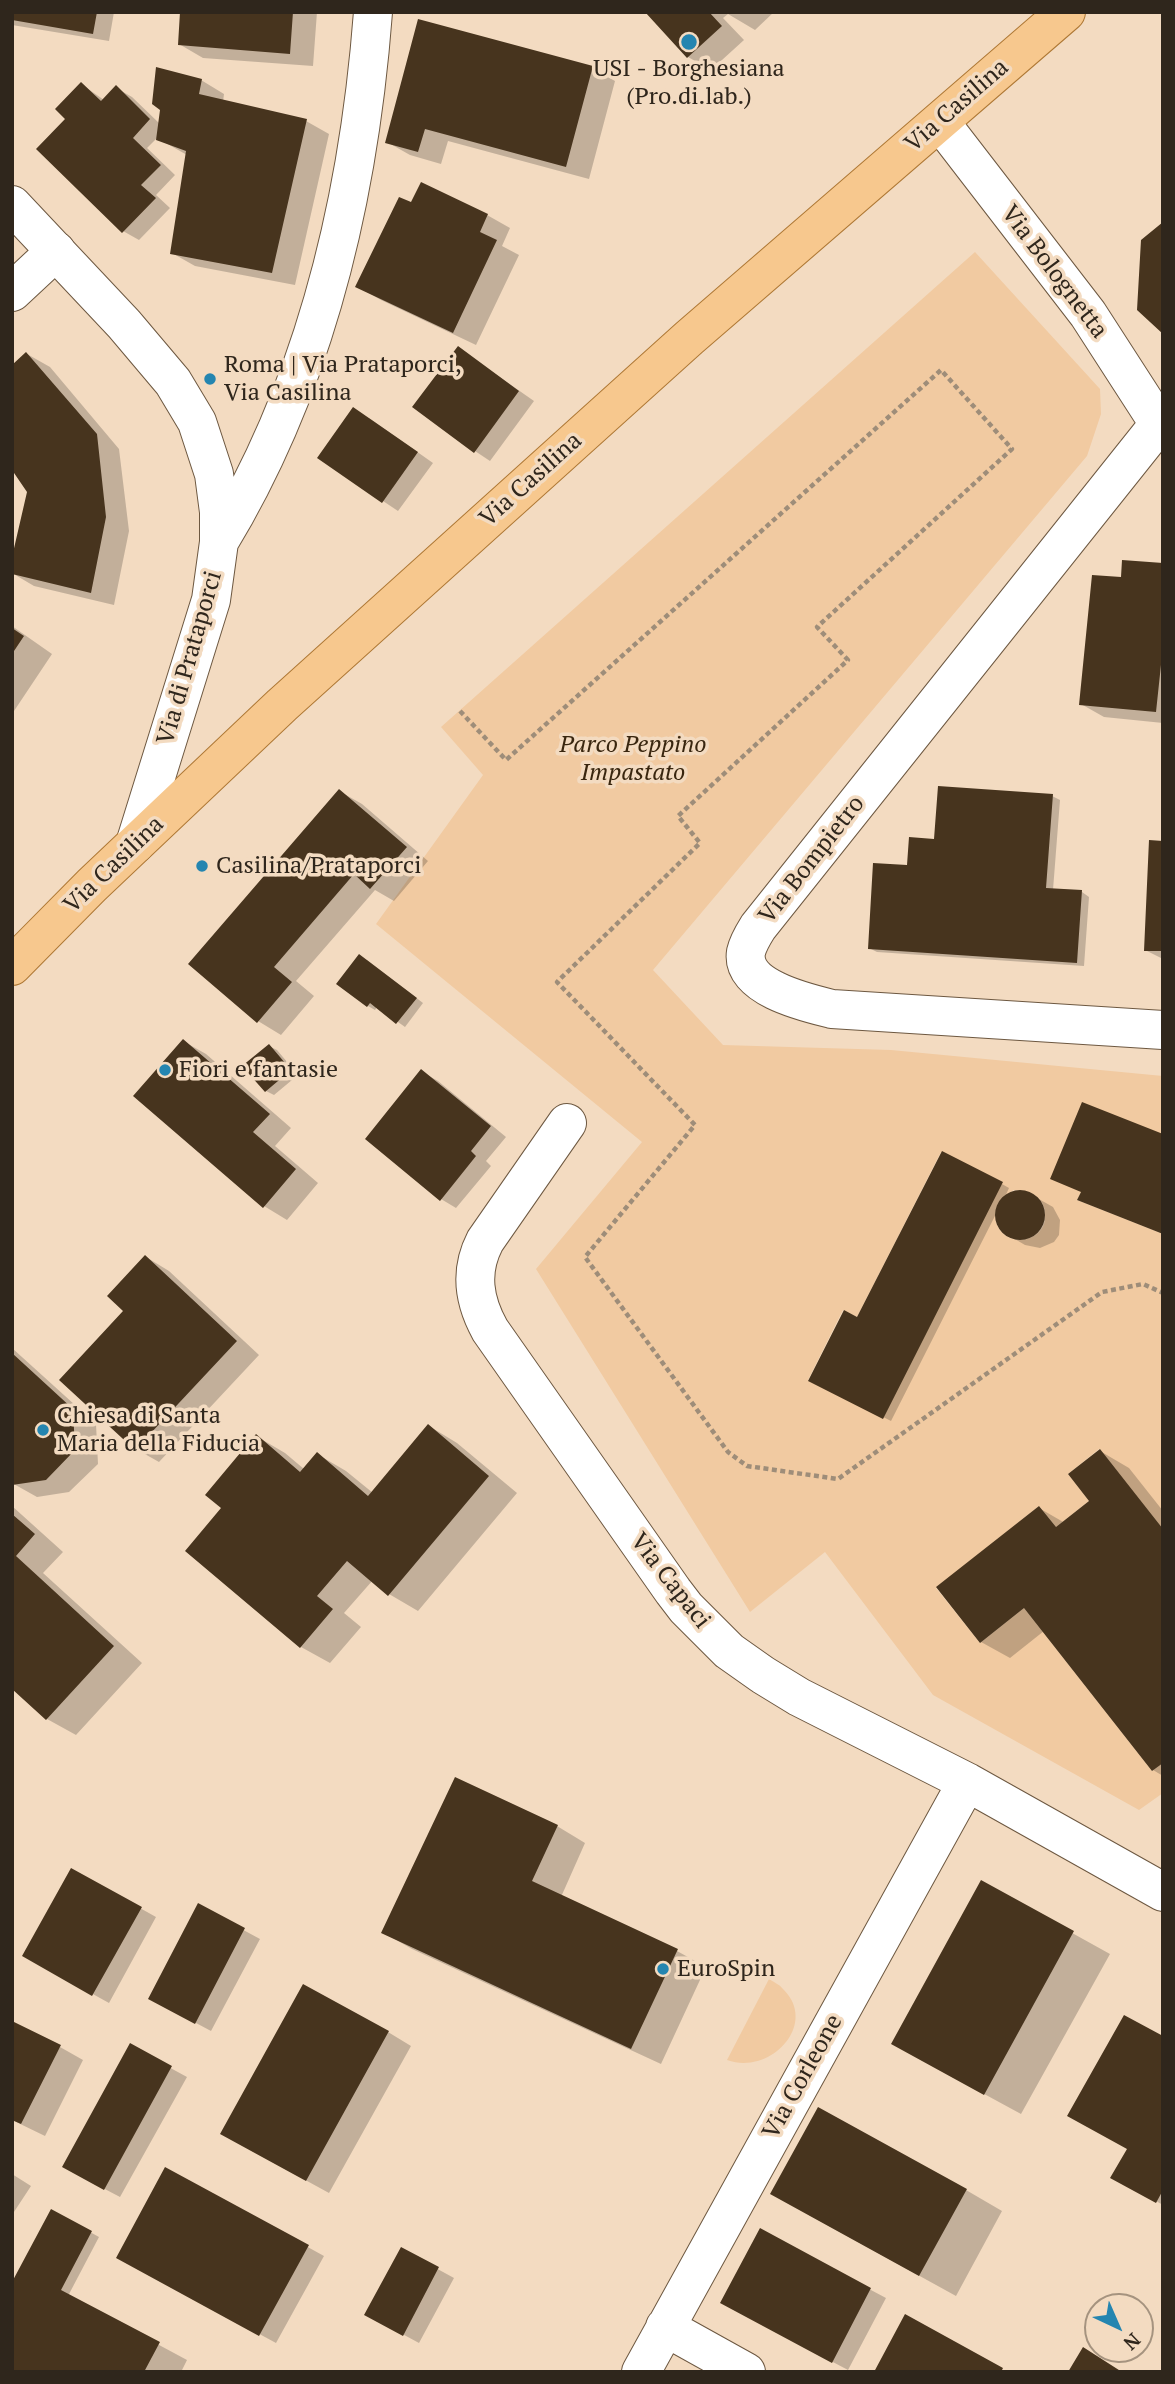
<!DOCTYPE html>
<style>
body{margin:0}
#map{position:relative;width:1175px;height:2384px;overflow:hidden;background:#f3dbc1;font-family:"PT Serif",serif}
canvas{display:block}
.frame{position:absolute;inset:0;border:14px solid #2f261c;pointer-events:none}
.north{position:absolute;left:1084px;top:2293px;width:70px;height:70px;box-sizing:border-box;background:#f3dbc1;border:2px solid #a5937f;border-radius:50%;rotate:136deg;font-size:19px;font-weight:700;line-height:28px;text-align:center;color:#2f261c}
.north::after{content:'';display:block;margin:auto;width:24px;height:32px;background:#2485b0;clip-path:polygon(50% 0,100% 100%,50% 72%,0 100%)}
</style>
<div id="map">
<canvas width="1175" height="2384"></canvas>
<div class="frame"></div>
<div class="north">N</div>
</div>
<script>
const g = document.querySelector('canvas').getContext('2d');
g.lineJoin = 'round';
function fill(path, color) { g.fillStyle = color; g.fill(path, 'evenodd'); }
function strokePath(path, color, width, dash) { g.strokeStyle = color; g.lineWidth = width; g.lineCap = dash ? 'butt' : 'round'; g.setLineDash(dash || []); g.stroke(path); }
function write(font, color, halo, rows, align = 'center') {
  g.font = font + ' "PT Serif",serif'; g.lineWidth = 7; g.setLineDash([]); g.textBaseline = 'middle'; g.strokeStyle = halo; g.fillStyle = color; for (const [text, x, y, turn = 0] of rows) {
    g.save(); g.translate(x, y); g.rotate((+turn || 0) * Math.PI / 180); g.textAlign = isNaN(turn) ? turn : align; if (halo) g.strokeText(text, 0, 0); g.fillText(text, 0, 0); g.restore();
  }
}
const green = new Path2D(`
 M975 252 1100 389 1101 414 1087 456 653 970 723 1045 891 1050 1163 1076V1134L1081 1192 1077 1200 1163 1234V1529L1099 1449 1068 1474 1089 1501 1056 1527 1039 1506 936 1588 980 1643 1024 1608 1152 1771 1163 1763V1793L1139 1810 933 1695 825 1552 750 1612 536 1269 642 1142 376 924 483 775 441 727ZM941 1152 1002 1182 883 1418 808 1380 843 1310 857 1317ZM1014 1190C1031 1189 1047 1199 1045 1218 1045 1226 1040 1232 1034 1236 1003 1253 976 1210 1014 1190Z
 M769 1979C773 1982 779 1984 782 1988 820 2023 771 2076 727 2060Z`);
const shadow = new Path2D(`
 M12 12H114L109 41 12 25Z
 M182 12H317L313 66 203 58 179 44Z
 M647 12H774L755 30 728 14 723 18 744 40 711 70 688 57Z
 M592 68 615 81 589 179 448 141 441 164 410 155 387 142Z
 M201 80 224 94 223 102 306 121 329 134 295 285 195 266 172 253 187 155 157 138 147 148 175 175 156 195 170 208 139 240 123 231 68 119 81 84 104 100 116 88 132 97 160 124Z
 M412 204 487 215 510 228 502 246 519 255 476 345 381 300 358 287Z
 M458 348 534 401 490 461 475 451Z
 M27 354 50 367 119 449 129 531 114 605 34 586 12 573 28 492Z
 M369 418 433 463 398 511 383 501Z
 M1163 565V723L1104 717 1081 704 1122 579Z
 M12 626 52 654 12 714Z
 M339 791 362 804 428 861 394 901 375 890 296 981 314 996 281 1035 258 1021 190 964Z
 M1052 796 1060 800 1053 890 1082 892 1089 897 1084 966 877 952 869 948 909 867 936 841Z
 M1163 843V959L1145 950Z
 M367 960 423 1003 405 1027 377 1007 375 1010 368 1006Z
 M183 1041 206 1054 291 1128 275 1146 318 1183 287 1220 264 1206Z
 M269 1046 277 1050 298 1075 274 1095 266 1091Z
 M422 1072 438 1081 506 1137 486 1161 491 1166 456 1208 441 1199Z
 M1002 1184 1009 1188 1004 1199 1015 1192 1030 1194 1053 1207 1060 1220 1059 1235 1054 1242 1040 1248 1025 1245 1008 1235 998 1223V1210L891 1421 818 1384 858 1319Z
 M146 1257 169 1271 259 1355 159 1462 136 1449 61 1380 126 1311Z
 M12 1348 96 1424 98 1464 69 1492 37 1497 12 1483Z
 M429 1426 457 1443 517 1493 418 1611 389 1594 373 1580 344 1613 361 1627 330 1663 301 1647 224 1508 256 1436 285 1453 304 1469 317 1454 346 1471 373 1493Z
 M1100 1451 1129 1468 1163 1511V1776L1153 1770 1044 1631 1010 1658 981 1642 1039 1508 1065 1523 1091 1501Z
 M12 1506 63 1552 43 1573 142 1663 76 1735 47 1719 12 1687Z
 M557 1826 585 1843 561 1897 677 1951 706 1967 661 2064 412 1949 384 1933Z
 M72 1870 156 1917 109 2003 24 1956Z
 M982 1883 1110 1954 1021 2114 929 2064Z
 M199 1906 260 1939 211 2031 166 2007Z
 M388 2032 411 2046 329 2193 245 2147Z
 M1163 2038V2205L1113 2177 1129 2149Z
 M130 2046 187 2077 120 2197 80 2176Z
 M60 2047 83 2060 45 2136 12 2120Z
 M166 2169 324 2256 276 2343 134 2266Z
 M12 2174 31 2186 12 2215Z
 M966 2190 1002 2211 956 2296 809 2215Z
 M52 2211 99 2237 68 2296 187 2360 181 2372H12Z
 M760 2231 886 2298 848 2370 738 2312Z
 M401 2249 454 2278 419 2343 382 2323Z`);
const building = new Path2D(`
 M12 12H97L93 34 12 20Z
 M180 12H293L290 54 178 45Z
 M645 12H709L722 26 687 58Z
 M418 19 593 66 566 167 425 129 418 152 385 143Z
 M156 67 202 79 199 94 307 119 272 273 170 254 186 151 156 140 160 110 152 104Z
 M81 82 101 101 116 85 150 119 133 138 161 165 141 185 156 198 122 233 36 149 65 119 55 109Z
 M421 182 488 214 480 232 497 240 453 333 355 287 399 197 411 202Z
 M1163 222V334L1137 310 1141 240Z
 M458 346 519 391 474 453 412 407Z
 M26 352 97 434 106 517 91 593 12 574V557L27 492 12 470V365Z
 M353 407 418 452 382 503 317 458Z
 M1122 560 1163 563V646L1156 712 1079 705 1092 575 1121 577Z
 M12 628 24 636 12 654Z
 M938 786 1053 794 1046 888 1082 890 1077 963 868 949 873 863 907 865 909 837 934 839Z
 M339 789 407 847 370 889 354 874 274 967 292 982 257 1023 188 964Z
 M1149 840 1163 841V951H1144Z
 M359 954 417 998 396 1024 370 1003 367 1007 336 984Z
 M183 1039 270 1114 253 1132 296 1169 263 1208 133 1096Z
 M269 1044 291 1070 265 1092 242 1066Z
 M421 1069 491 1126 471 1151 476 1156 440 1201 365 1139Z
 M1082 1102 1163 1134V1234L1077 1200 1081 1192 1050 1179Z
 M942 1151 1003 1182 883 1419 808 1381 844 1310 857 1317Z
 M995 1215a25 25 0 1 1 50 0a25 25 0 1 1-50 0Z
 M145 1255 237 1341 135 1450 59 1380 123 1311 107 1296Z
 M12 1353 73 1409 75 1450 46 1480 12 1485Z
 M428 1424 489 1476 388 1596 347 1561 317 1596 333 1609 300 1648 185 1551 221 1508 205 1495 256 1434 300 1472 317 1452 368 1496Z
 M1100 1449 1163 1529V1763L1152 1771 1024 1608 980 1643 936 1587 1039 1506 1056 1527 1089 1501 1068 1474Z
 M12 1514 35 1534 16 1556 114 1646 46 1720 12 1689Z
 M455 1777 558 1825 532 1881 678 1949 631 2049 381 1933Z
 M71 1868 142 1907 92 1996 22 1956Z
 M981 1880 1074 1931 984 2095 891 2044Z
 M198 1903 245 1928 195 2024 148 1999Z
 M303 1984 389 2031 306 2181 220 2134Z
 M1124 2015 1163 2036V2190L1156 2203 1110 2178 1127 2149 1067 2116Z
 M12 2021 61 2045 21 2124 12 2120Z
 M130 2043 172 2066 104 2190 62 2167Z
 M818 2107 967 2189 919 2276 770 2194Z
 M165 2167 309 2245 259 2336 116 2258Z
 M51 2209 92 2231 61 2290 160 2342 144 2372H12V2282Z
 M760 2228 871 2288 832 2363 720 2303Z
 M401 2247 439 2267 403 2336 364 2315Z
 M905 2314 1003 2368 1001 2372H874Z
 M1083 2347 1122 2372H1068Z`);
const path = new Path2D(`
 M460 711 506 760 941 370 1012 449 817 627 848 660 678 816 700 843 557 982 695 1125 585 1257 728 1452 747 1466 838 1479 1102 1292 1143 1284 1163 1293`);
const minor = new Path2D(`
 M940 122 1088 314 1159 424 1163 425
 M12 292 56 251
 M1159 424 758 927C753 935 748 943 746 952 740 988 808 1003 832 1009L1163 1030
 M567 1123 485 1241C469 1272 474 1301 490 1330L673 1591 686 1608 729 1651 763 1675 799 1697 967 1782 1163 1892
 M665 2327 746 2372
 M641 2372 967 1782`);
const tertiary = new Path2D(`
 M12 205 124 324 173 382 197 422 214 474 219 512V542L211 600 135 844
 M219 542C316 382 359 197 373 12`);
const primary = new Path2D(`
 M12 966 92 885 282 705 689 338 1066 12`);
const markers = [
 [689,42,9,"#2485b0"],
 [210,379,7,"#2485b0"],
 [202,866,7,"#2485b0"],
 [165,1070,7,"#2485b0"],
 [43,1430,7,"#2485b0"],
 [663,1969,7,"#2485b0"]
];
const poiNames = [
 ["USI - Borghesiana",689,69,"center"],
 ["(Pro.di.lab.)",689,97,"center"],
 ["Roma | Via Prataporci,",224,365],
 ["Via Casilina",224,393],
 ["Casilina/Prataporci",216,866],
 ["Fiori e fantasie",179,1070],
 ["Chiesa di Santa",57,1416],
 ["Maria della Fiducia",57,1444],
 ["EuroSpin",677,1969]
];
const streetNames = [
 ["Via Casilina",957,106,-41],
 ["Via Bolognetta",1054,272,53],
 ["Via Casilina",531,480,-42],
 ["Via di Prataporci",190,658,-74],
 ["Via Bompietro",812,860,-52],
 ["Via Casilina",114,865,-44],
 ["Via Capaci",670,1581,52],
 ["Via Corleone",803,2077,-61]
];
const parkNames = [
 ["Parco Peppino",633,745],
 ["Impastato",633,773]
];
fill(green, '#f1caa1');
fill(shadow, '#0003');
fill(building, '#47341e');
strokePath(minor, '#6d5841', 40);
strokePath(tertiary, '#6d5841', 40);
strokePath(primary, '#ae7835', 40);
strokePath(path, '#9e8d79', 4.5, [5, 3.5]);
strokePath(minor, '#fff', 38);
strokePath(tertiary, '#fff', 38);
strokePath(primary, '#f7c88e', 38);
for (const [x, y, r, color] of markers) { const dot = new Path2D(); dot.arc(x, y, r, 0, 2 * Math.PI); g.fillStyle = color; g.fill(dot); strokePath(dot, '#f3dbc1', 2.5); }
write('24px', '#2f261c', '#f3dbc1', poiNames, 'left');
write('24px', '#2f261c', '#f3dbc1', streetNames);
write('italic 24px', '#39260f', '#f3dbc1', parkNames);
</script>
